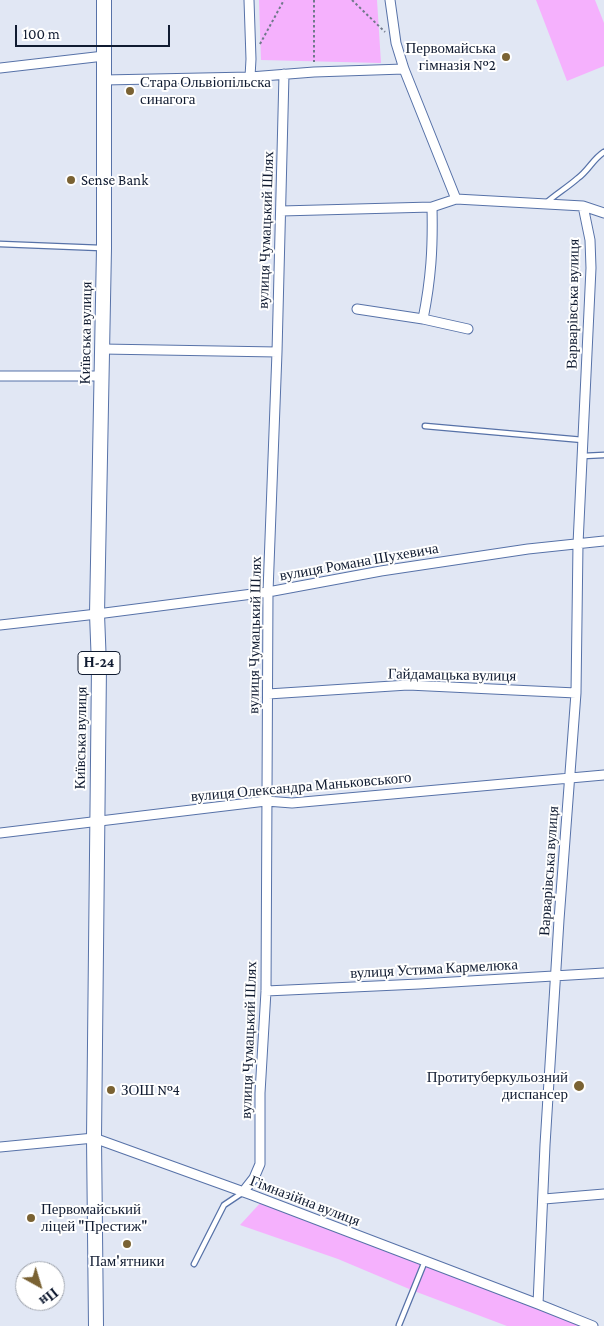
<!DOCTYPE html>
<meta charset="utf-8">
<style>
body{margin:0}
#map{position:relative;width:604px;height:1326px;overflow:hidden;background:#e1e7f4;font-family:"Crimson Pro",serif}
canvas{display:block}
.north{position:absolute;left:15px;top:1261px;width:50px;height:50px;box-sizing:border-box;background:#fff;border:1px solid #9fa4ad;border-radius:50%;rotate:141deg;font-size:14px;font-weight:700;line-height:20px;text-align:center;color:#101b31}
.north::after{content:'';display:block;margin:auto;width:18px;height:22px;background:#7a6233;clip-path:polygon(50% 0,100% 100%,50% 72%,0 100%)}
.scale{position:absolute;left:15px;top:25px;width:155px;height:22px;box-sizing:border-box;border:2px solid #101b31;border-top:0;padding-left:6px;font-size:15px;line-height:18px;white-space:nowrap;color:#101b31;-webkit-text-stroke:4px #fff;paint-order:stroke}
</style>
<div id="map">
<canvas width="604" height="1326"></canvas>
<div class="north">Пн</div>
<div class="scale">100 m</div>
</div>
<script>
const g = document.querySelector('canvas').getContext('2d');
g.lineJoin = 'round';
function fill(path, color) { g.fillStyle = color; g.fill(path, 'evenodd'); }
function strokePath(path, color, width, dash) { g.strokeStyle = color; g.lineWidth = width; g.lineCap = dash ? 'butt' : 'round'; g.setLineDash(dash || []); g.stroke(path); }
function write(font, color, halo, rows, align = 'center') {
  g.font = font + ' "Crimson Pro",serif'; g.lineWidth = 4; g.setLineDash([]); g.textBaseline = 'middle'; g.strokeStyle = halo; g.fillStyle = color; for (const [text, x, y, turn = 0] of rows) {
    g.save(); g.translate(x, y); g.rotate((+turn || 0) * Math.PI / 180); g.textAlign = isNaN(turn) ? turn : align; if (halo) g.strokeText(text, 0, 0); g.fillText(text, 0, 0); g.restore();
  }
}
const green = new Path2D(`
 M259 0H377L381 63 261 60Z
 M536 0H595L604 23V66L567 81Z
 M263 1200 593 1326H507L414 1291 338 1259 240 1225Z`);
const path = new Path2D(`
 M314 0V62
 M352 0 385 32
 M260 44 284 0`);
const lane = new Path2D(`
 M546 203C556 194 568 187 578 178 588 171 593 159 604 152
 M0 244 101 248
 M425 426 583 440
 M583 456 604 455
 M194 1264 224 1205 242 1193
 M399 1325 425 1261`);
const street = new Path2D(`
 M249 0 251 59 250 77
 M390 0 396 43 404 69 456 199
 M0 68 104 56
 M104 80 250 77 314 72 404 69
 M281 211 432 207 456 199 583 206 604 213
 M357 309 423 319 468 329
 M423 319C431 279 433 248 432 207
 M102 349 277 352
 M0 376H102
 M0 625 97 614 268 592 381 571 528 549 604 541
 M268 694 408 685 576 693
 M0 833 266 801 292 803 604 775
 M266 991 419 984 604 973
 M0 1147 94 1138 252 1195 538 1304 593 1326
 M243 1192 254 1178 260 1164V1093L266 991 268 592 277 352 284 74
 M544 1199 604 1194
 M538 1304 545 1145 559 920 576 693 578 544 591 268 590 240 583 206`);
const primary = new Path2D(`
 M96 1326 94 1138 99 666 97 614 104 248V0`);
const markers = [
 [506,57,5,"#7a6233"],
 [130,91,5,"#7a6233"],
 [71,180,5,"#7a6233"],
 [579,1086,6,"#7a6233"],
 [111,1090,5,"#7a6233"],
 [31,1218,5,"#7a6233"],
 [127,1244,5,"#7a6233"]
];
const shields = [
 [99,663,42]
];
const shieldNames = [
 ["Н-24",99,663]
];
const poiNames = [
 ["Первомайська",496,48,"right"],
 ["гімназія №2",496,65,"right"],
 ["Стара Ольвіопільска",140,82],
 ["синагога",140,99],
 ["Sense Bank",81,180],
 ["Протитуберкульозний",568,1077,"right"],
 ["диспансер",568,1094,"right"],
 ["ЗОШ №4",121,1090],
 ["Первомайський",41,1209],
 ["ліцей \"Престиж\"",41,1226],
 ["Пам'ятники",127,1261,"center"]
];
const streetNames = [
 ["вулиця Чумацький Шлях",266,230,-88],
 ["Варварівська вулиця",573,304,-89],
 ["Київська вулиця",86,333,-89],
 ["вулиця Романа Шухевича",359,562,-10],
 ["вулиця Чумацький Шлях",255,635,-89],
 ["Гайдамацька вулиця",452,675,1],
 ["Київська вулиця",81,738,-89],
 ["вулиця Олександра Маньковського",301,787,-5],
 ["Варварівська вулиця",549,871,-86],
 ["вулиця Устима Кармелюка",434,969,-3],
 ["вулиця Чумацький Шлях",249,1040,-88],
 ["Гімназійна вулиця",305,1201,21]
];
fill(green, '#f5b1fd');
strokePath(lane, '#5772a8', 7);
strokePath(street, '#5772a8', 11);
strokePath(primary, '#5772a8', 16);
strokePath(path, '#70798b', 2, [2.5, 2.5]);
strokePath(lane, '#fff', 4.5);
strokePath(street, '#fff', 9);
strokePath(primary, '#fff', 14);
for (const [x, y, r, color] of markers) { const dot = new Path2D(); dot.arc(x, y, r, 0, 2 * Math.PI); g.fillStyle = color; g.fill(dot); strokePath(dot, '#fff', 2); }
for (const [x, y, w] of shields) { const box = new Path2D(); box.roundRect(x - w / 2, y - 11.5, w, 23, 4); g.fillStyle = '#fff'; g.fill(box); strokePath(box, '#101b31', 1); }
write('bold 14px', '#101b31', null, shieldNames);
write('15px', '#101b31', '#fff', poiNames, 'left');
write('15px', '#101b31', '#fff', streetNames);
</script>
